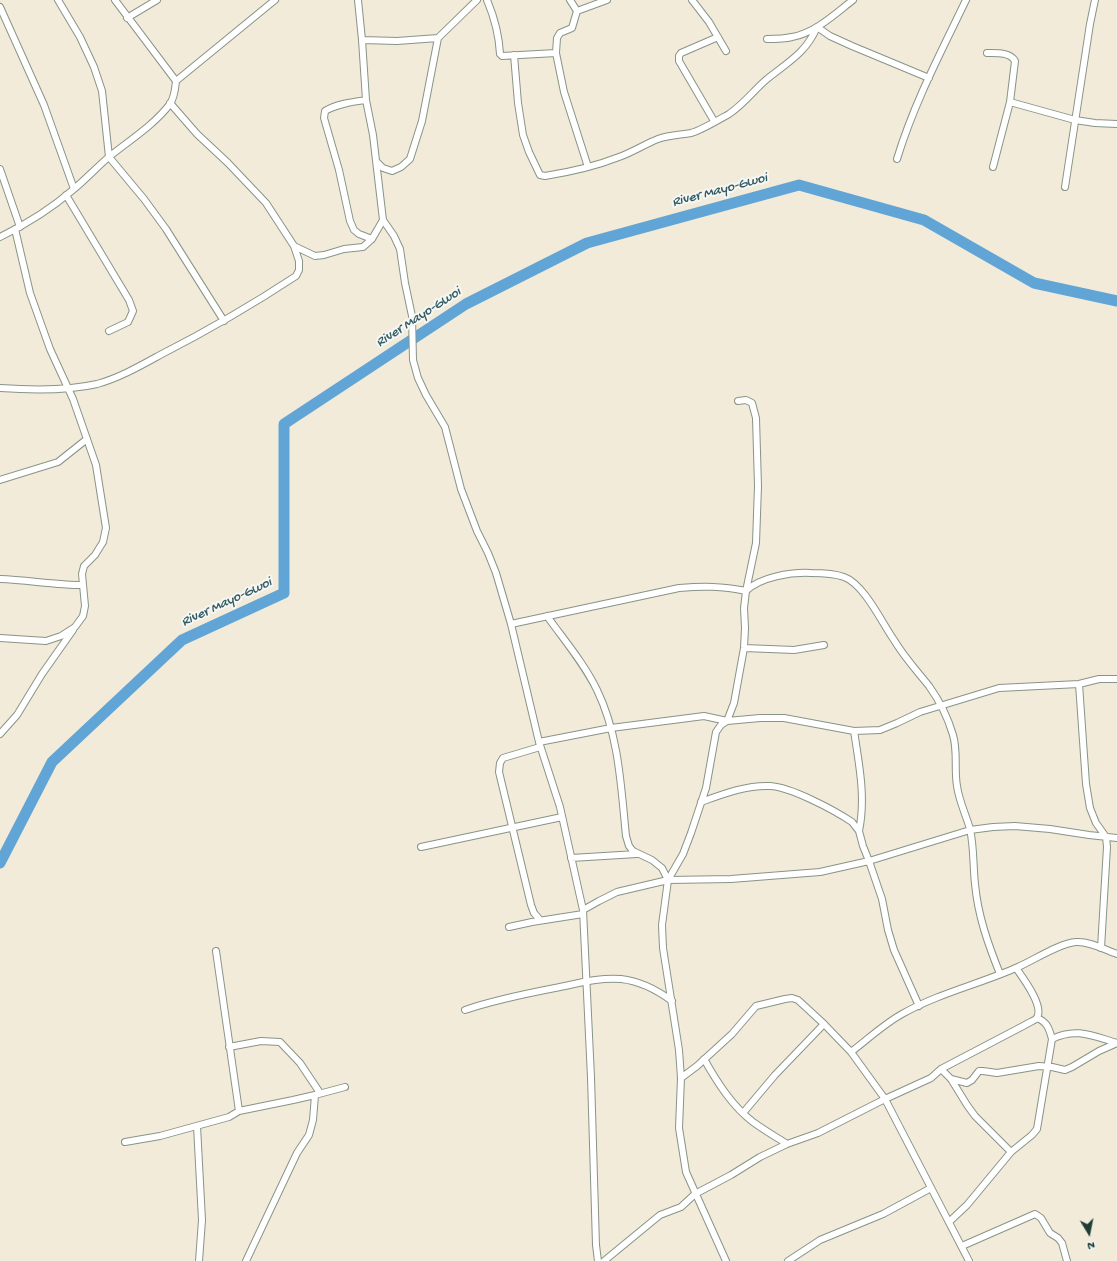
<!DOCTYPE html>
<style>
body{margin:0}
#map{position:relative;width:1117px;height:1261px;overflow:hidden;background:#f2ebda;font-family:"Gochi Hand",sans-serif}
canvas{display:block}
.north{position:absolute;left:1069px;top:1213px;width:40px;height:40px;-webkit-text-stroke:3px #f6f6f2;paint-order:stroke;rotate:170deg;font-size:11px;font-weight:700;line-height:16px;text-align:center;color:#1f3d34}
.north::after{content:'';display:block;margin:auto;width:14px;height:18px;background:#1f3d34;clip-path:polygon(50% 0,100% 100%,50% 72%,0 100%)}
</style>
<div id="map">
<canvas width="1117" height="1261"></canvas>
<div class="north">N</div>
</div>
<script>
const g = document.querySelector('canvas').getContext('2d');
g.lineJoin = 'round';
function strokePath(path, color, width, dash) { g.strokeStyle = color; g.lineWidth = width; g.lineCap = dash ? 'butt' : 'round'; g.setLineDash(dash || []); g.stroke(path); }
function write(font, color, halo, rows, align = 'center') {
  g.font = font + ' "Gochi Hand",sans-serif'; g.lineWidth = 4; g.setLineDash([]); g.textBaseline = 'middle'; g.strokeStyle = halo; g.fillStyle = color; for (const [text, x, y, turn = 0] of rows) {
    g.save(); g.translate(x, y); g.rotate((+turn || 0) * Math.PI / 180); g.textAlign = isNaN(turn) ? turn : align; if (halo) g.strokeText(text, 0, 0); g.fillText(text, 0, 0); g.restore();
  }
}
const river = new Path2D(`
 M0 863 52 762 182 640 284 593V424L466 304 587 243 799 185 924 220 1034 283 1117 301`);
const minor = new Path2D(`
 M58 0 80 37 94 67 102 91 109 157 144 199 166 229 224 321
 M115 0 176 81
 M358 0 362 40 366 100 373 135 383 220 394 236 400 249 405 283 412 316 413 360 418 378 426 395 445 427 461 489 477 531 488 553 496 573 511 624 539 742 560 807 583 910 591 1077 596 1245 598 1261
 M487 0C495 19 499 34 500 54L502 56 556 53
 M570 0 577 11 572 28 560 33 557 38 556 53 564 92 588 167
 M692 0 709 22 726 51
 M0 7 44 105 74 189
 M577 11 607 0
 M127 18 157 0
 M817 27 830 36 852 46 929 78
 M767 39C775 39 784 39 792 37 815 33 835 14 853 0
 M362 40 397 41 438 38
 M987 53C996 53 1010 52 1015 61L1010 102 993 167
 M514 55 518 103 523 135 529 152 540 175 545 176C570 172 596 166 619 157 633 152 645 144 658 139 669 135 679 135 691 133 700 131 720 119 729 114 744 104 754 90 767 79 788 62 806 53 817 27
 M366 100C352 102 337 104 325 111L324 118 339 170 350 221 354 230 359 234 372 239
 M1010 102 1075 120 1095 123 1117 124
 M714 121 679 61V56L681 53 718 37
 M897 159C914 103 941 52 966 0
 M377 162 383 168 392 171 401 167 410 159 422 121 438 38 477 0
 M0 169 20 227
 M1065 187 1090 24 1095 0
 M66 195 129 300 133 311 128 322 109 331
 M0 237C27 224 52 208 74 189 87 178 98 166 110 156 130 140 154 125 170 104 175 96 175 89 176 81L275 0
 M294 246 315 256 324 255 344 249 363 247 372 239 383 220
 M0 388C30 390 67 391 97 384 119 378 140 366 160 355 207 331 252 305 296 276L299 270V261L294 246 266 203 228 163 197 134 170 103
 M0 480 58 462 87 439
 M0 579C28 580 55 585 83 585
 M746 591C760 577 791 572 811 573 822 573 833 573 844 577 864 584 882 623 894 640 904 657 917 671 929 686 939 700 948 718 953 735 958 752 954 769 957 786 959 801 966 815 970 829 974 847 973 866 975 884 978 916 988 944 1000 974
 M547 616C564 640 584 663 597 690 619 735 621 787 626 836L629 846 633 851 652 860 662 868 668 880
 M511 624 679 588C704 586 721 586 746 591
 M0 638 46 641 61 636 75 627 83 616 85 606 82 574 84 566 95 555 103 542 106 528 96 465 73 399 50 349 30 293 15 229
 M744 648 794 650 824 645
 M1079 684 1086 784 1090 808 1096 823 1106 837 1107 847 1101 948
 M854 731C859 764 866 798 859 831
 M0 734 17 715 42 674 73 630
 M539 742 611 728 704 716 727 721 760 718H784L854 731 880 730 897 723 920 712 999 688 1079 684 1099 679H1117
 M701 802C723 794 746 785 770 786 791 787 834 810 852 822L859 831 863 846 869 861 882 899 888 930 894 950 919 1006
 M421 847 562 817
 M571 858 637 854
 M583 910 599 901 617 892 668 880 731 879 820 872 869 861 970 830 993 827 1015 826 1050 829 1089 835 1117 838
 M540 920 534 913 531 905 499 772 500 763 503 758 540 747
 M509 927 532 922 583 914
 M216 951 239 1111
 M465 1010C494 1000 524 994 555 988 576 984 599 977 621 979 640 981 657 990 672 1001
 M1052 1039C1076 1027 1093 1036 1117 1043
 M229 1047 261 1041 280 1042 300 1063 320 1093
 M851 1052C868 1039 884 1024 902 1014 939 993 980 984 1018 967 1034 960 1060 943 1076 942 1090 941 1105 950 1117 954
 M704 1059C717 1082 732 1106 753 1122 764 1130 776 1137 787 1144
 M941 1069 951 1079 967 1105 975 1116 1011 1152
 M681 1078 697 1066 732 1034 756 1006 785 999 792 998 798 1000 824 1024 851 1052 885 1099 969 1261
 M951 1079 967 1083 972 1080 979 1071H983L997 1073 1039 1066 1052 1067 1065 1070 1072 1067 1099 1051 1117 1043
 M743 1113 775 1075 824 1024
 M197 1126 202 1220 199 1261
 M125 1142 160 1136 229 1117 239 1111 293 1100 315 1095
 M949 1222 967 1205 1011 1152 1032 1135 1037 1129 1052 1039C1049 1028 1047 1022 1037 1018
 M962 1246 1035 1214 1041 1218 1050 1233 1058 1238 1062 1243 1067 1261
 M246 1261 297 1153 309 1135 313 1120 315 1095 345 1087
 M604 1261 660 1215 681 1207 695 1194 731 1175 760 1157 787 1144 818 1133 885 1099 931 1078 941 1069 1025 1025C1028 1023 1033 1021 1036 1019 1046 1008 1023 978 1016 968
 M726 1261 686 1172 679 1128 681 1078 679 1050 663 948 662 925 668 880 683 854 691 833 706 788 716 732 721 725 727 721 734 703 744 648 745 628 744 608 746 591 756 543 758 486 756 418 752 403 746 400 738 401
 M788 1261 820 1240 883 1214 931 1188`);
const waterNames = [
 ["River Mayo-Gwoi",720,191,-15],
 ["River Mayo-Gwoi",419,318,-33],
 ["River Mayo-Gwoi",227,603,-25]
];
strokePath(river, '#60a5d5', 11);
strokePath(minor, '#889487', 8);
strokePath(minor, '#fff', 6);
write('italic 14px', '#325c64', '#f6f6f2', waterNames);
</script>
